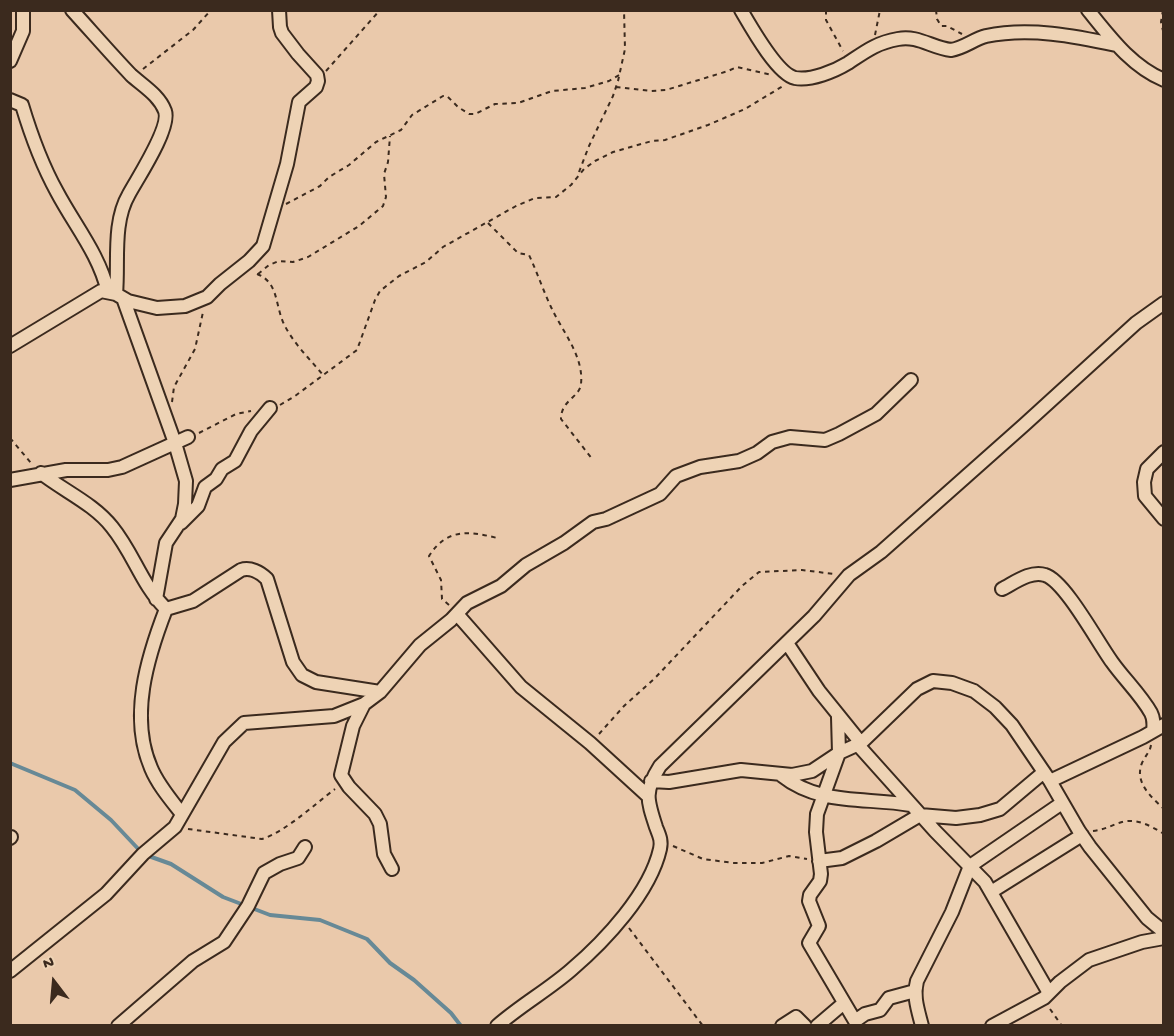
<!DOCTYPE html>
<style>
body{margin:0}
#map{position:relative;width:1174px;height:1036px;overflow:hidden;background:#eac9ab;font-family:"Gochi Hand",sans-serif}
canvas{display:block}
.frame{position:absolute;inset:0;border:12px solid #3b2a1e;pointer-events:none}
.north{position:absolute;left:24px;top:952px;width:60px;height:60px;-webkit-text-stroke:4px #eed3b5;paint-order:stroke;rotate:344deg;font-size:16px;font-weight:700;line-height:24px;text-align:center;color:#3b2a1e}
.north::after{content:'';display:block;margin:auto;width:21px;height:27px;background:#3b2a1e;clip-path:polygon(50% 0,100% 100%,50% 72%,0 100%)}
</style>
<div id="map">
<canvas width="1174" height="1036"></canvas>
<div class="frame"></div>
<div class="north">N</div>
</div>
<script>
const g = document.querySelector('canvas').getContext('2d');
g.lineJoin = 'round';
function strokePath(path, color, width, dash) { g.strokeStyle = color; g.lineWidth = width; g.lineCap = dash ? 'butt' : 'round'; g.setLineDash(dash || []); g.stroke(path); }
const stream = new Path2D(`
 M10 763 75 790 111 820 143 854 171 864 223 897 270 915 320 920 367 939 390 963 414 980 451 1013 461 1026`);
const path = new Path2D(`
 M826 10V20L843 51
 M936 10 937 19 941 26H947L962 34
 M1163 10 1161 22 1164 35
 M875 35 880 10
 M143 69 193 30 211 10
 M326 71 380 10
 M616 87 651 91 666 90 728 71 737 67 772 75
 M579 172 589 146 613 96 618 81 625 49 624 10
 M286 204 320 186 329 177 349 165 376 142 401 130 412 115 443 96H447L458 107 469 114H475L495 104 518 103 552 91 585 88 609 81 619 75
 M488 223 518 253 529 255C537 272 543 290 551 307 562 331 584 356 581 384 580 397 561 400 561 419L593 460
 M257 274C278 282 275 303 283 322 292 342 309 358 323 375
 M258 274 269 265 279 261 293 262 308 257 359 226 383 206 386 197 384 174 388 162 390 136
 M172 402 174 387 195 349 203 312
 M280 405 295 396 357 350 375 300 380 291 399 276 426 262 443 247 516 206 535 198 556 197 571 185 584 169 595 161 613 152 652 141 665 140 708 125 745 109 783 86
 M199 433 236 414 251 411
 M10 438 31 463
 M449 605 442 599 441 580 429 556C447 528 469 531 497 538
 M599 734 624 706 655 678 742 586 759 572 802 570 834 574
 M1151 745C1150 752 1145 756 1142 763 1134 782 1151 797 1164 809
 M188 829 262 839C285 832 315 804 335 789
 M1093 831C1104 830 1112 825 1122 822 1137 818 1151 826 1164 834
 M673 846 703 859 734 863H762L789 856 807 859
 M629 928 703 1026
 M1050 1009 1062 1026`);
const minor = new Path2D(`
 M72 10C92 32 111 54 131 75 143 86 159 95 165 111 171 128 137 179 129 194 112 223 119 262 116 294
 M741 10C751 27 777 74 795 78 811 81 835 71 848 63 866 51 876 43 898 39 918 35 932 48 951 50 964 48 974 39 986 36 1029 27 1075 36 1116 45
 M1088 10C1110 37 1131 66 1164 80
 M10 61 23 31V10
 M10 100 22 105C31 135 42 165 57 192 75 226 99 254 108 292
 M123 298 175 443 186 481 185 504 182 519 166 543 156 599
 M10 346 101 291 116 294 128 301 157 308 185 306 207 297 220 284 249 261 263 246 287 164 299 102 316 87 318 81 317 75 298 54 282 33 280 27 279 10
 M1164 452 1147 469 1144 482 1145 496 1164 519
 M41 473C64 491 94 504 112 527 134 554 141 584 166 609L193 601 241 570C250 567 260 572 267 579L293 662 302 675 316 682 380 692
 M10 480 66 470H108L122 467 188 437
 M181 523 198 506 205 487 216 479 222 469 235 461 251 431 270 408
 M1002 589C1014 583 1031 570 1045 575 1065 581 1098 643 1112 662 1124 679 1141 695 1151 713 1154 719 1154 724 1153 731
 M166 609C147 658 129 717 151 768 158 785 171 800 182 814
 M457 614 521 687 590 743 648 796
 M787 643 819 691 861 743
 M364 704 353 726 341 775 349 787 375 814 380 824 384 854 392 869
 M838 717 839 753 817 814 816 832 821 874 820 881 810 895 809 901 819 926 809 943 855 1021 865 1014 880 1010 889 998 915 991
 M858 745 935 831 985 882 1049 993
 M781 775C820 806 865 797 911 805
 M651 781 669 782 741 770 792 775 812 771 839 753 861 743 917 689 933 681 952 683 974 691 995 707 1012 725 1050 781 1079 831 1090 847 1147 918 1164 932
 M1050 781 1143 737 1164 725
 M10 838 11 837
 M819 861 842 858 876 841 920 815 956 818 980 815 1000 809 1044 772
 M991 892 1082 835
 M10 971 106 894 143 854 175 827 224 742 244 723 334 716 364 704 380 692 420 645 451 620 467 603 501 586 526 565 564 543 593 522 606 519 660 494 676 476 700 467 739 461 757 453 772 442 790 437 825 440 839 434 876 414 911 380
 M118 1026 193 961 224 942 248 906 264 873 280 864 298 858 305 847
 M497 1026C521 1005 548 990 571 970 605 941 650 893 660 849 662 840 659 835 656 827 647 800 644 791 660 766L814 616 849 575 881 552 1024 425 1136 323 1164 303
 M782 1026 796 1017 805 1026
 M817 1026 844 1003
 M922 1026C918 1010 913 997 917 981L952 912 970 866 1062 803
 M992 1026 1044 998 1060 982 1089 960 1142 942 1164 938`);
strokePath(stream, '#678996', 4);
strokePath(minor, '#3b2a1e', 16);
strokePath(path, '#3b2a1e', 2, [4.5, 4.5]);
strokePath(minor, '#eed3b5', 12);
</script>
